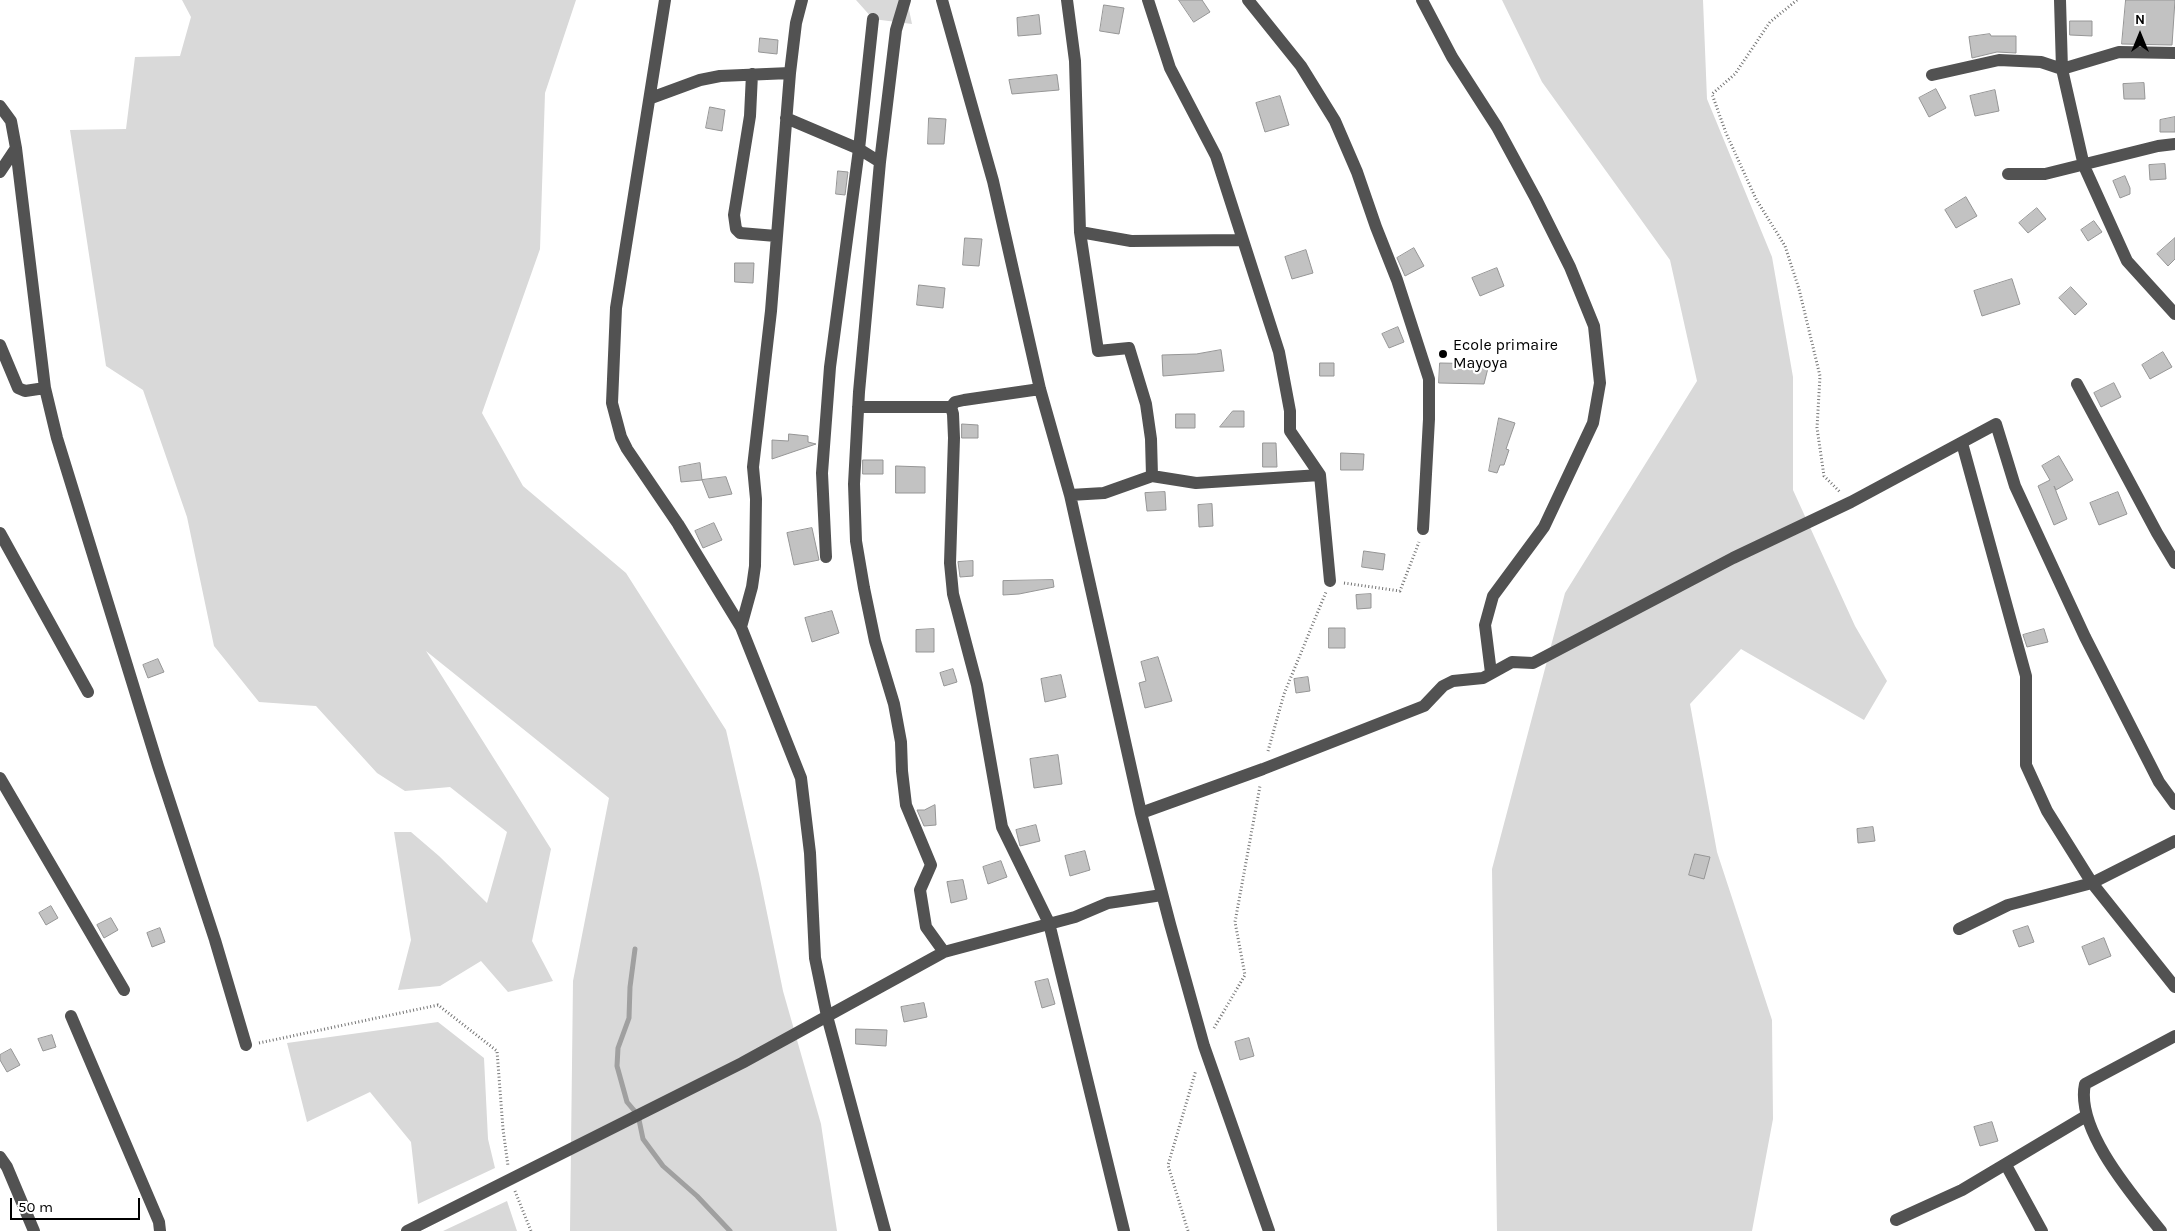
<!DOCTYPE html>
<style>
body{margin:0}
#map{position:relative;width:2175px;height:1231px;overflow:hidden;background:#fff;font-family:Karla,sans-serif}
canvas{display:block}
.north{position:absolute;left:2115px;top:10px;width:50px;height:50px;-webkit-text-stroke:4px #fff;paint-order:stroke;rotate:0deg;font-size:14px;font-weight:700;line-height:20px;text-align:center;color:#000}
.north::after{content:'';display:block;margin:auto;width:18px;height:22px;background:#000;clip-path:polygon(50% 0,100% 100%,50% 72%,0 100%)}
.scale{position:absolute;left:10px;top:1198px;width:130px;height:22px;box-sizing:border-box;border:2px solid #000;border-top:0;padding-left:6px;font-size:15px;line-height:18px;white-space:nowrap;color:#000;-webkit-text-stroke:4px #fff;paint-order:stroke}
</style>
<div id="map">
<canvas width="2175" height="1231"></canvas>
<div class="north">N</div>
<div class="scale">50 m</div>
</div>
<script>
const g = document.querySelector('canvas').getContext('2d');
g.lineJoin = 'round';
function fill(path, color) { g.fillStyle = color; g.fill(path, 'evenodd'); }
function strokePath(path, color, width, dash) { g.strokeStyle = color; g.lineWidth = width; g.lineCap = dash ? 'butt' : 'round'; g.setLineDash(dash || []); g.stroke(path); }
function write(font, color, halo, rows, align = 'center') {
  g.font = font + ' Karla,sans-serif'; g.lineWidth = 4.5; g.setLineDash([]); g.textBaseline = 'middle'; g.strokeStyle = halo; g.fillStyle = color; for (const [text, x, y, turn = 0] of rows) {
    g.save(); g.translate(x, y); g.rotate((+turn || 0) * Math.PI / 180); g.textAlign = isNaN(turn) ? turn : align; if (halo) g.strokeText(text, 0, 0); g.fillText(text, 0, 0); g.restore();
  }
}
const green = new Path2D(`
 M182 0H576L545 93 540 249 482 413 523 486 626 573 726 730 759 874 783 991 821 1124 837 1231H570L573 981 609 798 426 651 551 849 532 941 553 981 508 992 481 961 440 986 398 990 411 940 394 832H411L439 856 487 903 507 832 450 787 405 791 377 773 316 706 259 702 214 646 187 517 143 390 106 366 70 130 126 129 135 57 180 56 191 17Z
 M856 0H907L912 24 873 19Z
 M1502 0H1703L1707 99 1772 257 1793 377V490L1855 626 1887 681 1864 720 1741 649 1690 704 1717 852 1772 1020 1773 1119 1752 1231H1497L1492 869 1565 593 1697 381 1670 260 1542 82Z
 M438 1022 484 1058 488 1139 495 1168 418 1204 411 1142 370 1092 307 1122 287 1043Z
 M507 1201 517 1231H443Z`);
const stream = new Path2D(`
 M635 949 630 987 629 1018 618 1048 617 1066 627 1102 638 1115 643 1139 663 1166 697 1196 730 1231`);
const building = new Path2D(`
 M1179 0H1202L1210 12 1194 22Z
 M2126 0H2175L2172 45 2122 44Z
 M1104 5 1124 8 1119 34 1100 31Z
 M1039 15 1041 34 1018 36 1017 18Z
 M2070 21H2092V36L2070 35Z
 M1990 34 1991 36H2016V53L1997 52 1972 58 1969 37Z
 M760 38 778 40 777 54 759 52Z
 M1057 75 1059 90 1012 94 1009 80Z
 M2144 83 2145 99H2124L2123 84Z
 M1936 89 1946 108 1929 117 1919 98Z
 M1995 90 1999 111 1975 116 1970 96Z
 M1280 96 1289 125 1265 132 1256 103Z
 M710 107 725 110 722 131 706 128Z
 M2175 117V132H2160V120Z
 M929 118 946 119 944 144H928Z
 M2165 164 2166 179 2150 180 2149 165Z
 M838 171 848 172 845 195 836 194Z
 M2125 176 2130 188V194L2120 198 2113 181Z
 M1966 197 1977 216 1956 228 1945 210Z
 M2037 208 2046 219 2028 233 2019 223Z
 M2094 221 2102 232 2088 241 2081 230Z
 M965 238 982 239 979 266 963 265Z
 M2175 238V259L2168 266 2157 254Z
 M1414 248 1424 266 1405 276 1397 258Z
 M1306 250 1313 273 1292 279 1285 257Z
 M735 263H754L753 283 735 282Z
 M1497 268 1504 286 1480 296 1472 278Z
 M2012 279 2020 304 1982 316 1974 291Z
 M919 285 945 288 943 308 917 305Z
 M2071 287 2087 304 2075 315 2059 298Z
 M1398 327 1404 342 1389 348 1382 334Z
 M1221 350 1224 371 1163 376 1162 355 1196 354Z
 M2163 352 2172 367 2150 379 2142 365Z
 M1320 363H1334V376H1320Z
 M1440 363 1489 364 1484 384 1439 383Z
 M2114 383 2121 397 2101 407 2094 393Z
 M1233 411H1244V427H1220Z
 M1176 414H1195V428H1176Z
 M1499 418 1515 423 1506 449 1509 450 1504 465H1500L1497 473 1489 471Z
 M962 424 978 425V438H962Z
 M789 434 808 436V442L816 444 772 459V440L788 441Z
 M1263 443H1276L1277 467H1263Z
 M1341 453 1364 454 1363 470H1341Z
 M2059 456 2073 480 2056 490 2054 486 2067 519 2054 525 2038 486 2050 480 2042 466Z
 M863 460H883V474H863Z
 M700 463 702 480 681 482 679 467Z
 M896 466 925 467V493H896Z
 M726 477 732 494 709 498 702 480Z
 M1165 492 1166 510 1147 511 1145 493Z
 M2118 492 2127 514 2099 525 2090 503Z
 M1212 504 1213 526 1199 527 1198 505Z
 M714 523 722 540 703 548 695 531Z
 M812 528 819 560 794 565 787 533Z
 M1364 551 1385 554 1383 570 1362 567Z
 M973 561V576L960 577 958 562Z
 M1053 580 1054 587 1019 594 1003 595V581Z
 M1371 594V608L1357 609 1356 595Z
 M832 611 839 633 812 642 805 618Z
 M1329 628H1345V648H1329Z
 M934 629V652H916V630Z
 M2044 629 2048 642 2027 647 2023 635Z
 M1158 657 1172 701 1145 708 1139 683 1146 681 1141 662Z
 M158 659 164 672 148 678 143 665Z
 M953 669 957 682 944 686 940 673Z
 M1061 675 1066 697 1045 702 1041 679Z
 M1308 677 1310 691 1296 693 1294 679Z
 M1058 755 1062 784 1034 788 1030 759Z
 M935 805 936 825 924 826 917 810H924Z
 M1036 825 1040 841 1020 846 1016 830Z
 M1873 827 1875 841 1858 843 1857 829Z
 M1085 851 1090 870 1070 876 1065 856Z
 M1695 854 1710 857 1704 879 1689 875Z
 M1001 861 1007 877 988 884 983 867Z
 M963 880 967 899 951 903 947 882Z
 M51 906 58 918 46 925 39 913Z
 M111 918 118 930 104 938 97 925Z
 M2028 926 2034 942 2019 947 2013 931Z
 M160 928 165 942 152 947 147 933Z
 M2104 938 2111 956 2089 965 2082 947Z
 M1048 979 1055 1004 1042 1008 1035 982Z
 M924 1003 927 1017 904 1022 901 1007Z
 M856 1029 887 1030 886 1046 856 1044Z
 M52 1035 56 1047 43 1051 38 1039Z
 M1249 1038 1254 1056 1240 1060 1235 1042Z
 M11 1049 20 1065 7 1072 0 1060V1055Z
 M1992 1122 1998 1141 1980 1146 1974 1127Z`);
const path = new Path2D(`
 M1797 0 1770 22 1735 74 1712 94 1726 133 1756 199 1785 246 1799 289 1820 376 1817 428 1824 476 1840 492
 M1344 583 1400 591 1419 542
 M1268 751 1284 694 1326 592
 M1214 1028 1245 975 1235 922 1260 786
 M259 1043 438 1005 497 1051 503 1129 508 1166
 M515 1191 531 1231
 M1188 1231 1168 1165 1196 1070`);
const minor = new Path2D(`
 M665 0 616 308 612 403 621 437 627 449 678 524 741 627 801 778 810 853 815 958 827 1016 885 1231
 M905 0 896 30 880 162 859 392 854 484 856 541 864 588 875 641 894 704 901 742 902 771 906 805 931 865 920 890 926 927 944 952
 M942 0 993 181 1040 389 1070 495 1141 813 1170 924 1204 1046 1269 1231
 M1067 0 1075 61 1080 232 1098 351 1129 348 1146 404 1151 439 1152 476
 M1148 0 1170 68 1216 156 1279 352 1290 411V431L1320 475 1330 581
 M1248 0 1301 66 1335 121 1357 172 1376 227 1397 280 1429 379V419L1423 529
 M1422 0 1452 57 1497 127 1536 199 1570 267 1594 326 1600 383 1593 423 1544 527 1493 596 1485 625 1491 673
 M2060 0 2062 69 2084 166 2127 261 2175 314
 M752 74 750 116 734 215 736 229 740 233 776 236
 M1932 75 1999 60 2041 62 2062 69 2119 52 2175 53
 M651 98 700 80 720 76 790 73
 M0 106 11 121 16 148 45 388 57 438 158 766 215 940 246 1045
 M786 118 859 149 880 162
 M0 172 16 148
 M2008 174H2045L2158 146 2175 144
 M1080 232 1131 241 1242 240
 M0 345 18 388 25 391 45 388
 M2077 384 2157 533 2175 563
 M858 407H951L955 402 964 400 1040 389
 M951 407 953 414 954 438 950 563 953 594 977 685 1002 827 1049 923 1124 1231
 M1962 443 2026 676V765L2047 811 2092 883 2175 987
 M1070 495 1104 493 1152 476 1196 483 1320 475
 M0 533 88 692
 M826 557 822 473 830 367 859 149 873 19
 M741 627 752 587 755 566 756 499 753 467 771 311 790 73 796 23 802 0
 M0 778 124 990
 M1141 813 1263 769 1424 706 1443 686 1453 681 1483 678 1512 662 1533 663 1733 558 1851 502 1996 424 2015 486 2085 637 2159 782 2175 804
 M1959 929 2008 905 2092 883 2175 841
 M71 1016 159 1222 160 1231
 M0 1157 7 1167 34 1231
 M2006 1165 2042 1231
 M1896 1220 1962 1190 2086 1116
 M407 1231 742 1063 944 952 1075 917 1108 903 1162 895
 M2161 1231C2134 1197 2075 1130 2085 1084L2175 1036`);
const markers = [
 [1443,354,5,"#000"]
];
const poiNames = [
 ["Ecole primaire",1453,345],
 ["Mayoya",1453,363]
];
fill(green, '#d9d9d9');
strokePath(stream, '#a0a0a0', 5);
fill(building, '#c2c2c2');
strokePath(building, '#969696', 1);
strokePath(path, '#747474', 3, [1, 2.5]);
strokePath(minor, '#525252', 12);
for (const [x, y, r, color] of markers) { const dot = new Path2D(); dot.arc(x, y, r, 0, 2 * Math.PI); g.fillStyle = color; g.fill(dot); strokePath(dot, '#fff', 2); }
write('16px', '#000', '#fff', poiNames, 'left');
</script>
